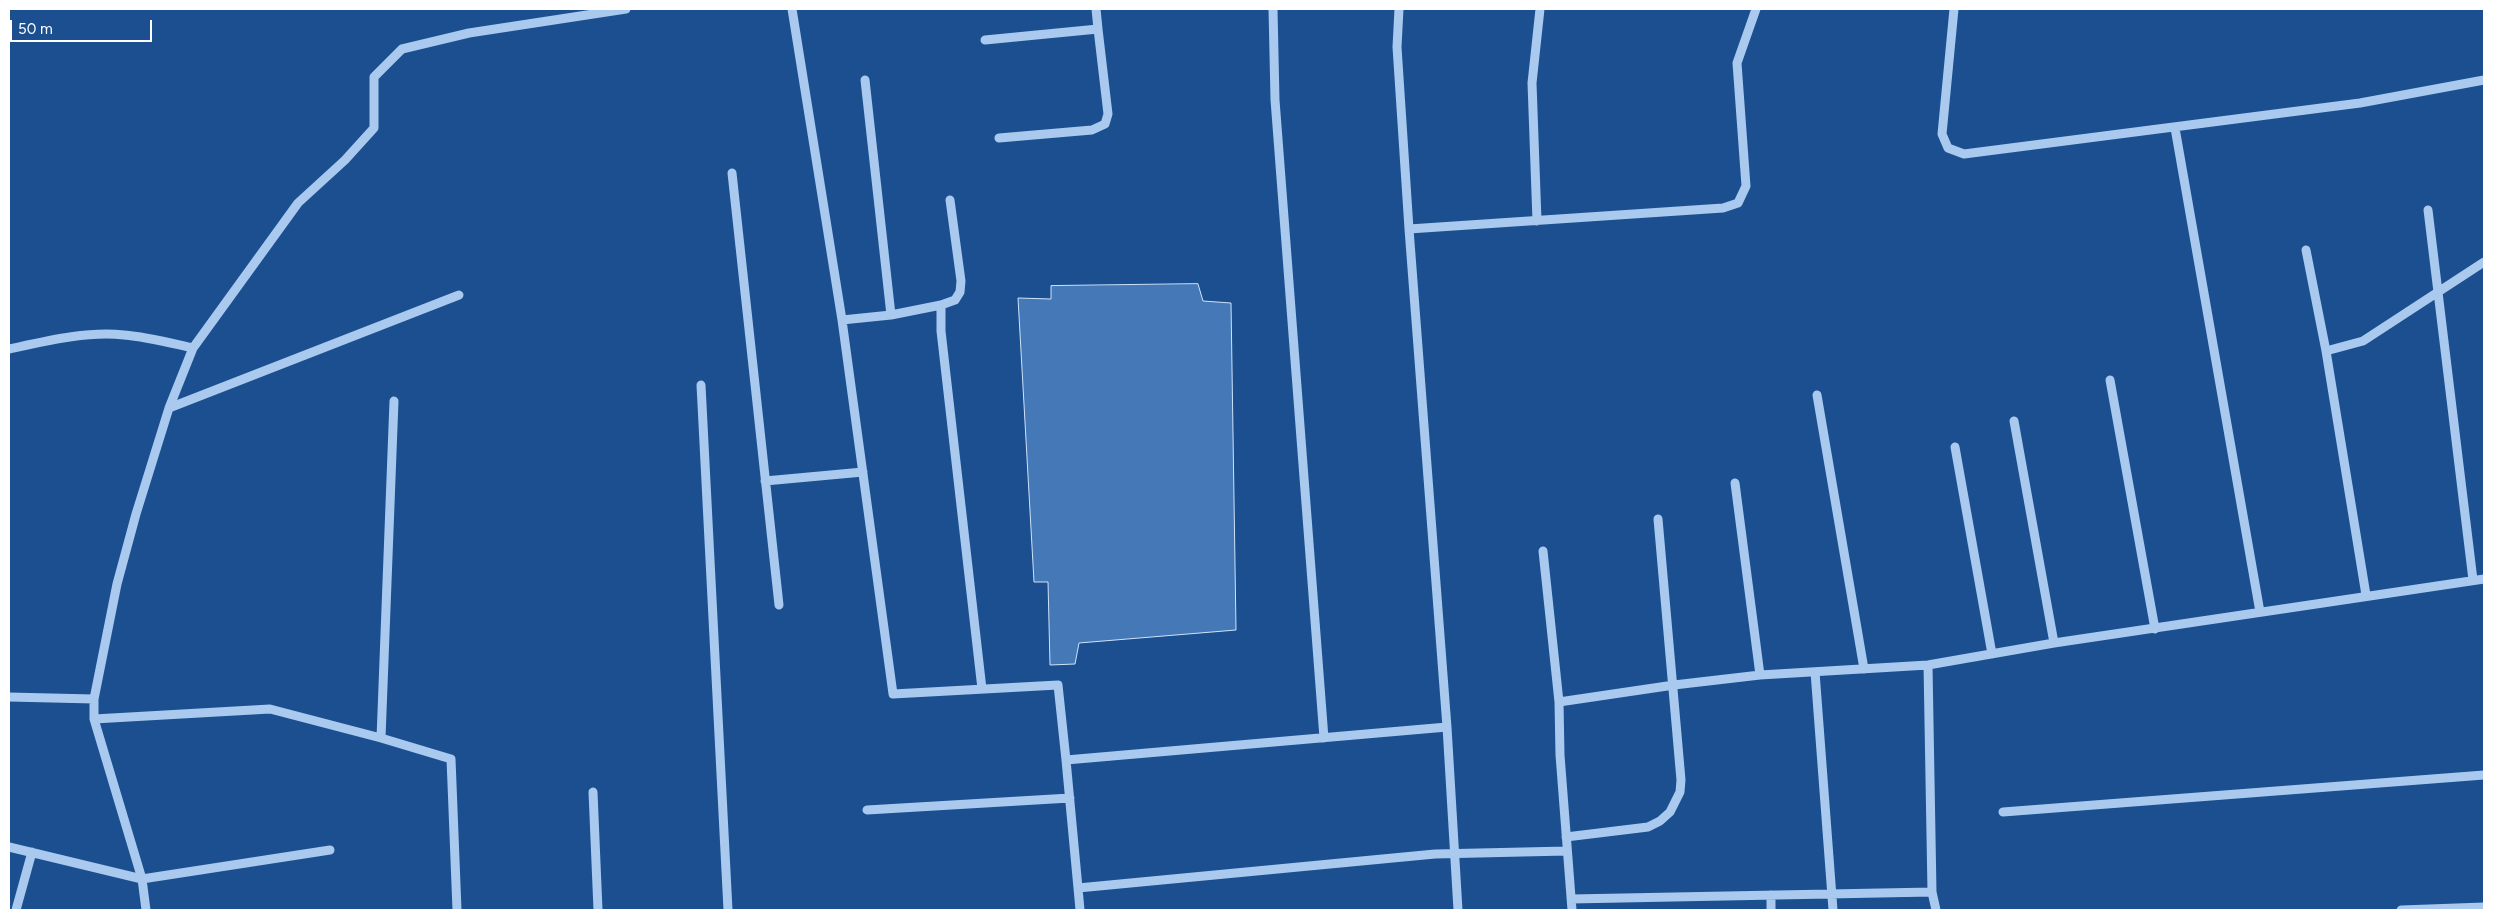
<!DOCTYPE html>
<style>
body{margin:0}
#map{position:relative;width:2493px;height:919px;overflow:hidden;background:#1b4f8f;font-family:Figtree,sans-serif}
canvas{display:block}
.frame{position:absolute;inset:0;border:10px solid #fff;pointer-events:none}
.scale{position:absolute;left:10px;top:20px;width:142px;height:22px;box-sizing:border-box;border:2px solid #fff;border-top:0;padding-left:6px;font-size:15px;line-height:18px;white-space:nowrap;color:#fff;-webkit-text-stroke:4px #1b4f8f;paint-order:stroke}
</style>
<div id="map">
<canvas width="2493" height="919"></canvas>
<div class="frame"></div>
<div class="scale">50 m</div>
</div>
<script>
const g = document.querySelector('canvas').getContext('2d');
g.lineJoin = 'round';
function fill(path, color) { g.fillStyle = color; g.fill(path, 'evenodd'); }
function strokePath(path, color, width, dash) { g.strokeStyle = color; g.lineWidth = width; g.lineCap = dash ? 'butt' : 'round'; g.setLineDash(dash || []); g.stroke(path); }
const building = new Path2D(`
 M1198 284 1203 301 1231 303 1236 630 1079 643 1075 664 1050 665 1048 582H1034L1018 298 1051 299V286Z`);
const minor = new Path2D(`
 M792 9 842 320 893 694 1058 685 1066 760
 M1273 9 1275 100 1324 738
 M1399 9 1397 47 1409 229 1447 727 1066 760 1078 888 1435 854 1567 851
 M1954 9 1942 134 1948 148 1964 154 2360 103 2484 80
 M985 40 1098 29 1096 9
 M865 80 891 315
 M2175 128 2260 612
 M999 138 1092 130 1105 124 1108 114 1098 29
 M732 173 779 605
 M2428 210 2473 580
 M1537 221 1532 83 1540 9
 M1409 229 1723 208 1738 203 1746 186 1737 63 1756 9
 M2306 250 2326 351 2366 595
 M941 305 955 300 960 292 961 281 950 200
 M842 320 891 315 941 305V331L982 689
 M9 349C46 341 86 331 124 335 148 337 170 343 193 348
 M2326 351 2363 341 2484 262
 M2110 380 2155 629
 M701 385 728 910
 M1817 395 1864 669
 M169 408 459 295
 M2014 421 2054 643
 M1955 447 1992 654
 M765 481 863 472
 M1735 483 1760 675
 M1543 551 1559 702
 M1815 672 1833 910
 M9 697 94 699
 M94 719 270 709 381 738 451 759 457 910
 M1447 727 1458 910
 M381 738 394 401
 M593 792 598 910
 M867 810 1070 798
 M2003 812 2484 775
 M1566 837 1648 827 1660 821 1670 812 1680 792 1681 780 1658 519
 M9 847 142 879 330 850
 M1078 888 1080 910
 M1932 892 1936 910
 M1571 899 1932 892 1928 665
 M16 910 32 852
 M146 910 142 879 94 719V699L117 584 136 514 169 408 193 348 298 203 345 160 374 128V77L402 49 469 33 626 9
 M1572 910 1560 755 1559 702 1674 685 1760 675 1928 665 2054 643 2484 579
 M1771 910V895
 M2401 910 2484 907`);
fill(building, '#4478b7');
strokePath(building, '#cfe3fa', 1);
strokePath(minor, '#a9c9ee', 9);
</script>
